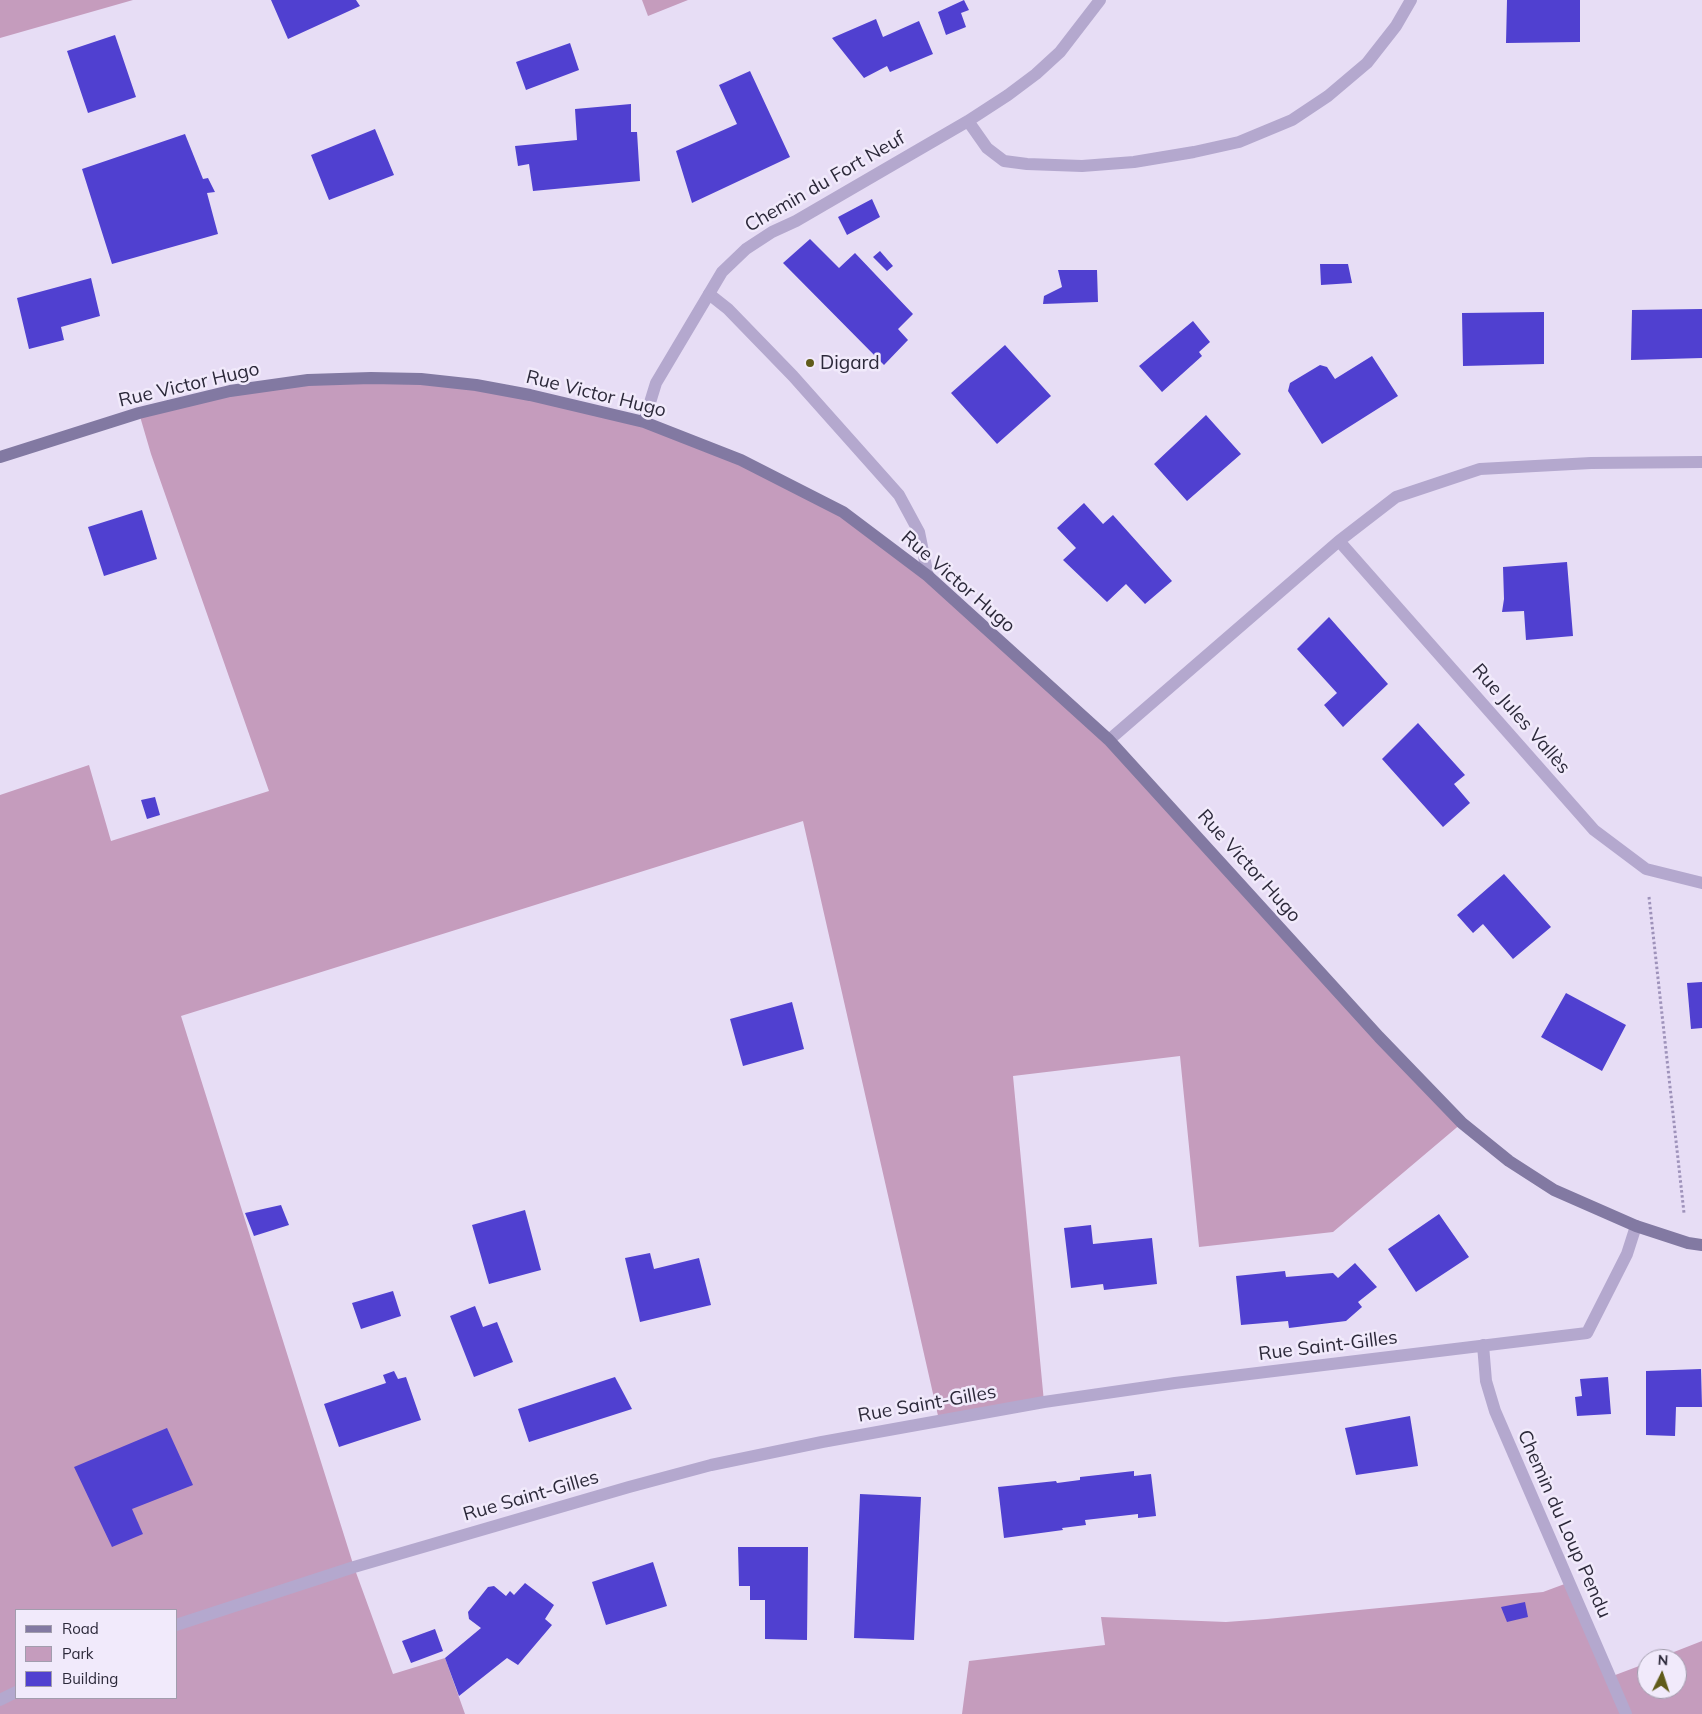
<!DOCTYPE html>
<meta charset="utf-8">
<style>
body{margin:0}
#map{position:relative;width:1702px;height:1714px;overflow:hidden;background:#e7ddf5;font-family:Mulish,sans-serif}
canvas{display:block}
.legend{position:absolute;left:15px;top:1609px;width:162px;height:90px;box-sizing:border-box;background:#f1eafb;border:1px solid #a29dae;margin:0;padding:6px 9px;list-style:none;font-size:15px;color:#2c293a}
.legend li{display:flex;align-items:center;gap:10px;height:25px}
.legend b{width:25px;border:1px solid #a29dae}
.north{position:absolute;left:1637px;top:1649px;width:50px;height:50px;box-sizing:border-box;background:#f1eafb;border:1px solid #a29dae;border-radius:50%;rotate:4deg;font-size:14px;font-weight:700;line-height:20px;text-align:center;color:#2c293a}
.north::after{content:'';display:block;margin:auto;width:18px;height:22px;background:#605b1a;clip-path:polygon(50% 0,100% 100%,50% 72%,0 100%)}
</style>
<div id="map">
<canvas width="1702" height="1714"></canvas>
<ul class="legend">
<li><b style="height:6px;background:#8279a2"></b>Road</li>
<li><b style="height:14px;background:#c59cbd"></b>Park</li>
<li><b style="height:14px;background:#5040d0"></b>Building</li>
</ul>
<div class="north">N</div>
</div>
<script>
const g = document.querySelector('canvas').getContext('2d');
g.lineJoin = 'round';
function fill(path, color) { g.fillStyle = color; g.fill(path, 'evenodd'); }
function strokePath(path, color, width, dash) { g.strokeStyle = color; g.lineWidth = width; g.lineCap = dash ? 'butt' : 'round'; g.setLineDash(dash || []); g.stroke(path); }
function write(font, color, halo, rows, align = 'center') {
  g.font = font + ' Mulish,sans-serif'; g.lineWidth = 5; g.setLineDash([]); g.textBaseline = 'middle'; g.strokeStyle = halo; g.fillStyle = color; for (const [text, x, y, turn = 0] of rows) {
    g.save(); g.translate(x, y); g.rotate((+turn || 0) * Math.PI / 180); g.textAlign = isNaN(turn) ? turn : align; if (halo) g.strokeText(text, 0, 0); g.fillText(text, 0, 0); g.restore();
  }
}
const green = new Path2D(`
 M0 0H133L0 38Z
 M642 0H688L648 16Z
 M421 379 644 422 843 512 928 576 1109 740 1462 1123 1333 1232 1199 1247 1180 1056 1013 1076 1044 1402 939 1420 803 821 181 1016 354 1567 393 1674 445 1658 465 1714H0V795L89 765 111 841 269 791 151 454 139 413 308 380ZM16 1610H176V1698H16Z
 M1570 1582 1610 1677 1647 1663V1689H1677V1659H1656L1702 1641V1714H962L969 1661 1105 1645 1101 1617 1226 1622 1267 1619 1543 1592Z`);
const building = new Path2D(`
 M271 0H356L360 6 288 39Z
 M964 0 969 10 961 13 966 27 946 35 938 12Z
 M1507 0H1580V42L1506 43Z
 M876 19 883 37 919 21 933 54 890 72 887 66 864 78 832 38Z
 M115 35 136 97 88 113 67 51Z
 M570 43 579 70 526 90 516 62Z
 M750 71 790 157 692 203 676 151 737 124 719 85Z
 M631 104V132H637L640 181 533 191 529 164 518 166 515 146 577 140 575 109Z
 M375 129 394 175 329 200 311 155Z
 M185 134 203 179 208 178 215 192 207 193 218 234 112 264 82 169Z
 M872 199 880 217 847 235 838 217Z
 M810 239 839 268 855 253 913 314 898 329 908 340 884 365 783 263Z
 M880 251 893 266 887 271 873 257Z
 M1320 264H1348L1352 283 1321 285Z
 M1058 270H1097L1098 302 1043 304 1044 296 1062 287Z
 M91 278 100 316 61 327 64 340 29 349 17 298Z
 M1702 309V358L1631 360 1632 310Z
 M1544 312V364L1463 366 1462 313Z
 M1193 321 1210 342 1199 352 1202 356 1162 392 1139 366Z
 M1005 345 1051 396 997 444 951 393Z
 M1372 356 1398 396 1322 444 1288 391 1290 383 1320 365 1327 367 1335 379Z
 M1206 415 1241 454 1187 501 1154 464Z
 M1084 503 1103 524 1113 515 1172 581 1145 604 1126 584 1107 602 1063 560 1076 548 1057 528Z
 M142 510 157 559 104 576 88 527Z
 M1567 562 1573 636 1526 640 1524 611 1502 612 1504 599 1503 567Z
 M1329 617 1388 684 1343 727 1324 705 1337 693 1297 649Z
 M1418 723 1465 775 1454 784 1470 803 1443 827 1382 759Z
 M155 797 160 815 147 819 141 800Z
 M1504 874 1551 927 1513 959 1483 924 1473 933 1457 915Z
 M1702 982V1028L1691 1029 1687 983Z
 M1566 993 1626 1025 1602 1071 1541 1037Z
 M792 1002 804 1049 743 1066 730 1019Z
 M281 1205 289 1225 254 1236 245 1213Z
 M525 1210 541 1270 489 1284 472 1225Z
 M1439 1214 1469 1257 1416 1292 1388 1249Z
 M1091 1225 1093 1244 1152 1238 1157 1284 1104 1290 1103 1284 1071 1288 1064 1228Z
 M650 1253 654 1269 699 1258 711 1305 640 1322 625 1258Z
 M1355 1263 1377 1287 1358 1302 1362 1307 1346 1321 1289 1328 1288 1321 1241 1325 1236 1276 1285 1271 1286 1277 1333 1273 1338 1278Z
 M393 1291 401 1316 361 1329 352 1303Z
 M475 1306 483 1327 497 1322 513 1362 474 1377 450 1316Z
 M1701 1369 1702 1407H1676L1675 1436 1646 1435V1371Z
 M394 1371 398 1379 406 1377 421 1420 339 1447 324 1404 386 1383 383 1375Z
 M615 1377 632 1409 529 1442 518 1409Z
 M1608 1377 1611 1414 1577 1416 1575 1397 1582 1396 1580 1379Z
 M1410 1416 1418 1466 1356 1475 1345 1428Z
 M167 1428 193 1485 132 1509 143 1534 112 1547 74 1467Z
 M1134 1471V1476L1151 1474 1156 1516 1138 1518V1514L1085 1520 1086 1525 1062 1528 1063 1530 1004 1538 998 1487 1056 1481 1057 1483 1080 1480V1477Z
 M860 1494 921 1497 914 1640 854 1638Z
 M738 1547H808L807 1640 765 1639V1600H750V1586H739Z
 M653 1562 667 1606 606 1625 592 1582Z
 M525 1583 554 1605 545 1619 552 1625 518 1665 507 1658 459 1696 445 1658 481 1628 469 1619 468 1612 488 1587 494 1586 506 1596 510 1591 514 1595Z
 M1525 1602 1528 1617 1507 1622 1501 1607Z
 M435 1629 443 1651 411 1663 402 1641Z`);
const path = new Path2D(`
 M1649 897 1684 1213`);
const service = new Path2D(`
 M709 294 728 309 793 376 899 495 919 532 928 576`);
const minor = new Path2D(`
 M968 121 987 148 1004 161 1027 164 1082 166 1134 162 1194 152 1239 142 1292 120 1328 96 1367 63 1396 26 1411 0
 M644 422 656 383 722 272 746 249 772 232 796 221 968 121 1008 95 1036 74 1060 52 1100 0
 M1339 541 1594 830 1646 869 1702 883
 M1109 740 1339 541 1396 497 1480 469 1591 463 1702 462
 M1483 1345 1486 1381 1495 1411 1626 1714
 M176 1625 354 1567 629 1487 711 1465 822 1442 1044 1402 1175 1383 1587 1333 1627 1254 1636 1226
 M0 1700 16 1692`);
const secondary = new Path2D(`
 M0 457 139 413 230 391 308 380 371 378 421 379 476 385 530 395 644 422 741 460 843 512 928 576 1109 740 1379 1037 1462 1123 1509 1161 1554 1190 1636 1226 1688 1243 1702 1245`);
const markers = [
 [810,363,5,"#605b1a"]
];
const streetNames = [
 ["Chemin du Fort Neuf",825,182,-30],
 ["Rue Victor Hugo",189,385,-13],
 ["Rue Victor Hugo",596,394,14],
 ["Rue Victor Hugo",958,582,41],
 ["Rue Jules Vallès",1521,719,49],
 ["Rue Victor Hugo",1249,866,48],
 ["Rue Saint-Gilles",1328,1346,-7],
 ["Rue Saint-Gilles",927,1404,-10],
 ["Rue Saint-Gilles",531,1496,-16],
 ["Chemin du Loup Pendu",1564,1524,66]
];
const poiNames = [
 ["Digard",820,363]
];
fill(green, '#c59cbd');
fill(building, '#5040d0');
strokePath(path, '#9e92ba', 3, [2.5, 2.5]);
strokePath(service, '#b4a8ce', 12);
strokePath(minor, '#b4a8ce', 12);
strokePath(secondary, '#8279a2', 12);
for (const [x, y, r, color] of markers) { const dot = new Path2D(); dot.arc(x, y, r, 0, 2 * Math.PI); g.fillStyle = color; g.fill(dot); strokePath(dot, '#f1eafb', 2); }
write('19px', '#2c293a', '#f1eafb', streetNames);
write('19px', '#2c293a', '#f1eafb', poiNames, 'left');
</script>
